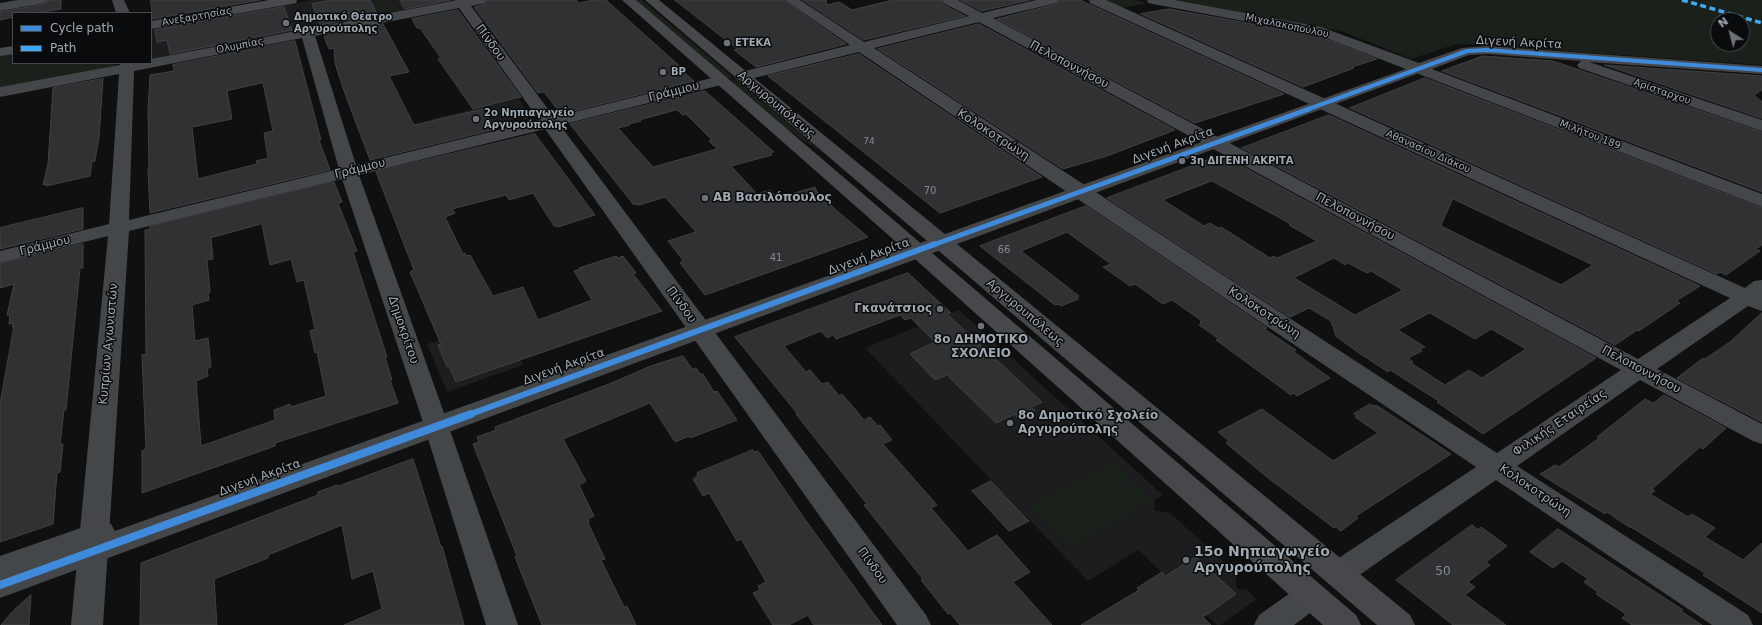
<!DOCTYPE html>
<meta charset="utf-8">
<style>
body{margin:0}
#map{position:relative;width:1762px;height:625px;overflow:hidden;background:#101010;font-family:"DejaVu Sans",sans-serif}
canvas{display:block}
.legend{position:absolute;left:12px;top:12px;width:140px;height:52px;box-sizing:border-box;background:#0a0b0c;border:1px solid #464a4e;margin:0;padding:5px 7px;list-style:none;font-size:12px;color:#a0a9b2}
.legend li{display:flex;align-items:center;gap:8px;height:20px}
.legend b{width:20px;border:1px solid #464a4e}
.north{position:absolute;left:1710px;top:12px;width:40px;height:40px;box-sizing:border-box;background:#0a0b0c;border:1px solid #464a4e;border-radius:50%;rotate:324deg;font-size:11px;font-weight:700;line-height:16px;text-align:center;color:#a0a9b2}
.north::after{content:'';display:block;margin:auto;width:14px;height:18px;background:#6e7379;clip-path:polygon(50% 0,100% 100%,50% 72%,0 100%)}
</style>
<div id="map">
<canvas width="1762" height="625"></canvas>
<ul class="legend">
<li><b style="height:5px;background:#408adc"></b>Cycle path</li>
<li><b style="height:5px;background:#3fa9f5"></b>Path</li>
</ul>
<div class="north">N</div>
</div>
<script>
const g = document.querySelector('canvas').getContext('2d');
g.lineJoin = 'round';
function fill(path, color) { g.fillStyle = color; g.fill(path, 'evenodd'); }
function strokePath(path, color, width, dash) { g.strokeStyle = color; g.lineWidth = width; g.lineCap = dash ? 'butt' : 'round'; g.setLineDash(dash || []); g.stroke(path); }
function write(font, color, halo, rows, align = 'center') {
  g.font = font + ' "DejaVu Sans",sans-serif'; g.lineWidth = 3; g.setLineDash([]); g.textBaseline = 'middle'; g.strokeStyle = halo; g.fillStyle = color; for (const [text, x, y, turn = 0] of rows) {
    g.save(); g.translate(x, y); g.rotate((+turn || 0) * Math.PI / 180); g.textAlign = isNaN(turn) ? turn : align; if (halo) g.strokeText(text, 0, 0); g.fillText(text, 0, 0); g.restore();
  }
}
const built = new Path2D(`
 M312 0H463L151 59V29Z
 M519 99 532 118 524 120 523 118 510 121 506 124 474 132 442 136 432 119Z
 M959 310 1163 495 1155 499 1154 510 1170 513 1239 575 1236 578 1237 589 1247 590 1257 599 1220 625H1217L1138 550 1088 581 865 348Z
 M501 320 523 365 447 392 427 344Z`);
const green = new Path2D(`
 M383 0H386L393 10 328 22 322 11Z
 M635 0H642L734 78 728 79Z
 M1105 0H1135L1146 3 1123 8Z
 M1166 0H1762V65L1464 44H1456L1411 59 1341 31ZM1718 20H1742V44H1718Z
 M13 53V63H115V66L0 88V56Z
 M736 79 824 154 787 129 730 81Z
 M1113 463 1154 501 1069 548 1029 507Z`);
const building = new Path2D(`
 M48 0H61V9L38 13H13V17L0 20V12L46 4Z
 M151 0H260L153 19Z
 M332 0H370L377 14 320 25 312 4Z
 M400 0H450L405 9Z
 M487 0H576L579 3 594 0H606L684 70H681L694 81 561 114 544 92 538 93 474 7 485 4Z
 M675 0H784L846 44 756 67 734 50 737 49Z
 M803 0H826L827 5 839 2 852 10 893 0H941L942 4 965 16 864 40Z
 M961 0H1030L982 11Z
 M1059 0H1080L1284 94 1195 123 997 19 1057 4Z
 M284 7 292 30 170 54 167 40 157 42 155 30Z
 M1169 9 1318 36 1377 59 1352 67 1354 68 1303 87 1141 14Z
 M458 10 521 97 473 109 438 59 441 58 420 28H417L412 19Z
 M383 24 409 72 389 76 414 125 483 109 496 129 370 160 343 88 335 63 334 48 329 49 324 36Z
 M979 24 1175 130 1107 156 1063 169 878 49Z
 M295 41 321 140H319L330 170 150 213 148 168H149L148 111 150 75 174 71 173 65ZM263 83 273 131 264 133 268 158 256 161 257 164 198 179 192 127 232 119 227 91Z
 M859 54 1042 177 940 213 768 76Z
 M1483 56 1553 61 1762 132V192L1442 71Z
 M1605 65 1762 76V90L1754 95 1762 102V118Z
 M1425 78 1762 208V245L1755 249 1760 251 1726 275 1720 272 1717 274 1350 108Z
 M103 79 99 137 95 161 92 162 90 176 46 186 47 184 43 185 48 164 53 88Z
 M705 91 774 152 770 153 772 155 731 166 757 194 770 190 778 198 815 187 817 192 836 210 868 237 705 295 680 263 683 260 668 241 696 232 665 197 639 205 633 204 570 124ZM677 110 683 115 686 114 712 140 709 141 717 149 653 167 618 128 630 125 629 124 641 121 640 120Z
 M1329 115 1700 286 1676 301 1680 303 1639 331 1637 330 1615 345 1242 148ZM1453 199 1555 247 1593 265 1561 285 1441 226Z
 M535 134 595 215 558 227 556 226H554L533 193 509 200 506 195 452 209 455 213 445 217 463 254 465 253 466 256 470 255 493 296 523 287 538 320 592 300 574 271 580 269 579 268 616 256 618 258 623 256 636 273 633 274 662 311 456 382 449 366 447 367 438 345 441 344 410 272 414 270 376 172Z
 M1221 155 1596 358 1483 434 1437 402 1439 401 1390 370 1388 372 1359 353 1336 336 1331 321 1309 308 1290 317 1107 198ZM1212 181 1291 224 1289 225 1317 241 1277 258 1274 256 1270 258 1221 227 1218 228 1210 223 1204 226 1163 200ZM1334 258 1345 265 1348 263 1367 273 1371 271 1403 290 1355 315 1294 278ZM1430 313 1475 339 1491 329 1526 349 1482 378 1469 370 1445 385 1411 363 1413 362 1408 358 1422 351 1420 349 1425 347 1398 330Z
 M334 182 342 202 338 203 357 251 353 252 387 357H385L392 380H390L398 403 275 443V446L142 493V451L146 449 142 355 146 354 145 230 150 229V227ZM262 224 270 265 291 259 297 282 304 280 315 329 310 331 315 353 317 352 326 396 291 407 290 404 274 410 275 420 201 446 196 381 208 376 207 369 211 367 208 338 195 341 192 305 209 300 208 293 210 292 207 260 213 259 211 238Z
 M1086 206 1267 328 1264 329 1296 350 1294 352 1330 378 1297 396 1294 393 1291 395 1216 340 1219 339 1199 325 1202 323 1200 322 1202 321 1172 300 1163 304 1135 284 1130 286 1103 267 1111 264 1067 232 1021 251 1079 296 1077 297 1078 299 1061 306 1058 304 1055 305 980 246Z
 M83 208V229L0 249V228Z
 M83 244V268H80L66 410H64L60 445 63 444 60 472 57 473 53 524 0 542V404L14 326 12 327 13 323 9 324 10 314 7 315 14 284 0 288V264Z
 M908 273 951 313 947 314 1042 402 1031 407 1035 411 1019 419 1015 414 996 423 947 375 935 380 910 354 935 342 911 318 905 320 900 315 836 339 833 335 827 338 821 331 784 346 806 372 810 370 822 384 828 382 839 396 842 394 864 420 870 417 878 426 880 425 892 440 883 444 937 505 931 508 968 551 997 535 1030 572 1013 582 1052 625H960L950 613 948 614 921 580 923 579 864 505 867 504 796 414 797 413 735 337Z
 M1762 313V422L1677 378 1703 358 1705 359 1730 342Z
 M683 356 692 369 696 368 700 374H703L714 392 717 391 737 420 690 438 689 436 675 442 650 403 563 439 586 481 579 485 594 516 588 519 589 522 588 523 605 559 601 560 624 607 627 606 636 625H542L515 557 517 556 473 444 479 442 477 437 496 430 495 427 609 384 651 366Z
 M1664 395 1726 428 1703 449 1700 447 1652 489 1655 491 1650 494 1688 517 1692 514 1715 528 1705 537 1743 560 1762 543V613L1703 575 1705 573 1631 527H1629L1607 512 1605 514 1540 474 1555 465 1559 467 1599 438 1597 437 1645 399 1653 403Z
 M1370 404 1373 406 1376 405 1451 454 1356 516 1358 518 1341 531 1336 527 1334 528 1267 477 1226 443 1229 441 1218 432 1262 409 1333 461 1378 433 1355 417 1358 416 1354 414Z
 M753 450 754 452 758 451 804 518 882 625H814L808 615 789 625H773L753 593 760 590 758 586 766 582 757 566 741 539 737 541 709 493 703 496 693 479 698 476 697 473Z
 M413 459 441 547 442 546 464 625H344L382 609 373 571 352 579 342 525 268 555V558L214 579 217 625H140L141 563 318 495V492L337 485 338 486Z
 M991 481 1029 521 1009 531 972 491Z
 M1472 525 1478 530 1481 527 1507 546 1486 562 1490 565 1468 582 1475 587 1465 595 1506 625H1453L1396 580Z
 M1558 529 1683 610 1681 611 1702 625H1632L1622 618 1626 614 1596 594 1598 592 1584 582 1588 579 1562 561 1553 568 1530 552Z
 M1196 557 1236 594 1203 617 1211 625H1081L1139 590 1137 588 1162 572 1165 576Z
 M31 595 29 625H1L13 611Z`);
const minor = new Path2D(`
 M18 0H47L46 3 41 4 0 11V3Z
 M112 0H124L130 13H116Z
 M458 0H486L485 3 471 6 554 117 720 76 725 78 728 81 725 84 560 125 926 615 931 625H897L545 129 359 175 444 413 518 625H486L420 413 342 179 129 231 103 625H71L108 236 0 263V251L109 224 119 74 0 97V87L120 65V63H151V59ZM459 8 539 120 356 165 315 36ZM302 38 339 169 129 220 134 71Z
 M785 0H800L864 42 969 16 943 3 942 0H958L982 13 1036 0H1058L1057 3 993 18 1638 359 1730 298 1090 3 1089 0H1106L1745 288 1754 281 1762 280V311L1748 306 1657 369 1762 424V444L1753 441 1640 380 1517 466 1748 615 1753 625H1712L1496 480 1348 583 1338 586 1328 583 1323 574 1328 565 1476 467 859 52 742 81 737 79 734 76 737 73 850 45ZM979 22 1621 370 1497 453 874 48Z
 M1147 0H1174L1321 27 1419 63 1462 48 1487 46 1762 66V74L1589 62 1762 120V131L1579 68 1577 65 1581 61 1487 54 1469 55 1432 69 1762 194V207L1318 35 1153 4 1148 3Z
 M1311 582 1322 586 1326 595 1322 604 1294 625H1254L1259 615 1300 586Z`);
const tertiary = new Path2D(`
 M1417 65 1422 66 1424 69 1422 72 0 598V556L101 521 111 524 115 531Z`);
const secondary = new Path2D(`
 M269 0H297L296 3 291 4 151 29V21Z
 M13 46V54L0 56V48Z`);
const primary = new Path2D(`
 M622 0H636L1356 615 1361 625H1323L886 233Z
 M645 0H659L1410 615 1415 625H1377Z`);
const quiet = new Path2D(`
 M1682 0 1762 23`);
const cyclewayFar3 = new Path2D(`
 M1306 110 1467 51 1487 50 1762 70`);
const cyclewayFar2 = new Path2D(`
 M933 245 1309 109`);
const cyclewayFar1 = new Path2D(`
 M468 415 935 244`);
const cycleway = new Path2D(`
 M0 585 471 414`);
const markers = [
 [286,23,4,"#6e7379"],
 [727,43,4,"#6e7379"],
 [663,72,4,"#6e7379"],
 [476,119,4,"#6e7379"],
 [1182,161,4,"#6e7379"],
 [705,198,4,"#6e7379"],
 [940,309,4,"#6e7379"],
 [981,326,4,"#6e7379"],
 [1010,423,4,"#6e7379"],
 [1186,560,4,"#6e7379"]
];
const farNumbernames = [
 ["74",869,142]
];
const farStreetnames = [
 ["Ανεξαρτησίας",197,17,-10],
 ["Μιχαλακοπούλου",1287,26,12],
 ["Ολυμπίας",240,46,-11],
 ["Αρίσταρχου",1662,92,19],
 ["Μιλήτου 189",1590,135,21],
 ["Αθανασίου Διάκου",1428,152,24]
];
const farPoinames = [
 ["Δημοτικό Θέατρο",294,17],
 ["Αργυρούπολης",294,29],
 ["ΕΤΕΚΑ",735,43],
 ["BP",671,72],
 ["2ο Νηπιαγωγείο",484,113],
 ["Αργυρούπολης",484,125],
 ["3η ΔΙΓΕΝΗ ΑΚΡΙΤΑ",1190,161]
];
const numberNames = [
 ["70",930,191],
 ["66",1004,250],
 ["41",776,258]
];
const streetNames = [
 ["Πίνδου",490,43,54],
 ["Διγενή Ακρίτα",1519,43,3],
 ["Πελοποννήσου",1069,65,28],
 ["Γράμμου",674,92,-14],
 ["Αργυρουπόλεως",776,105,40],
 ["Κολοκοτρώνη",993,135,33],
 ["Διγενή Ακρίτα",1173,146,-20],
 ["Γράμμου",360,169,-14],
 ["Πελοποννήσου",1355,217,28],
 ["Γράμμου",45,246,-14],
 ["Διγενή Ακρίτα",869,257,-20],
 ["Πίνδου",681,305,54],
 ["Αργυρουπόλεως",1025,313,40],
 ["Κολοκοτρώνη",1264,313,33],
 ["Δημοκρίτου",403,330,71],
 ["Κυπρίων Αγωνιστών",109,344,-85],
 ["Διγενή Ακρίτα",564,367,-20],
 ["Πελοποννήσου",1641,370,28],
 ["Φιλικής Εταιρείας",1560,423,-34],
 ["Διγενή Ακρίτα",260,478,-20],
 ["Κολοκοτρώνη",1535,491,34],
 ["Πίνδου",872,566,54]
];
const poiNames = [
 ["ΑΒ Βασιλόπουλος",713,198],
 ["Γκανάτσιος",932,309,"right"],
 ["8ο ΔΗΜΟΤΙΚΟ",981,340,"center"],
 ["ΣΧΟΛΕΙΟ",981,354,"center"],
 ["8ο Δημοτικό Σχολείο",1018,416],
 ["Αργυρούπολης",1018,430]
];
const nearNumbernames = [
 ["50",1443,572]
];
const nearPoinames = [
 ["15ο Νηπιαγωγείο",1194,552],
 ["Αργυρούπολης",1194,568]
];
fill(built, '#1d1d1f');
fill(green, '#1a201a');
fill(building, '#303133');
strokePath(building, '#3e4244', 1);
fill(minor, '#444749');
fill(tertiary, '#444749');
fill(secondary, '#484b4d');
fill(primary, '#46484b');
strokePath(quiet, '#3fa9f5', 3.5, [6, 3.5]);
strokePath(cyclewayFar3, '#408adc', 4);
strokePath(cyclewayFar2, '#408adc', 5);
strokePath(cyclewayFar1, '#408adc', 6);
strokePath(cycleway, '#408adc', 8);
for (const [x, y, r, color] of markers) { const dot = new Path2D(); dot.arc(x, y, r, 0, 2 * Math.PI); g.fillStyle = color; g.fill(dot); strokePath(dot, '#0a0b0c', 1.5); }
write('9px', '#848b92', null, farNumbernames);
write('10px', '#a0a9b2', '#0a0b0c', farStreetnames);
write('bold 10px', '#a0a9b2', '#0a0b0c', farPoinames, 'left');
write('10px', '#848b92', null, numberNames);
write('12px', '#a0a9b2', '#0a0b0c', streetNames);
write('bold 12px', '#a0a9b2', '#0a0b0c', poiNames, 'left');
write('12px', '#848b92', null, nearNumbernames);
write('bold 14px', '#a0a9b2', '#0a0b0c', nearPoinames, 'left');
</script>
